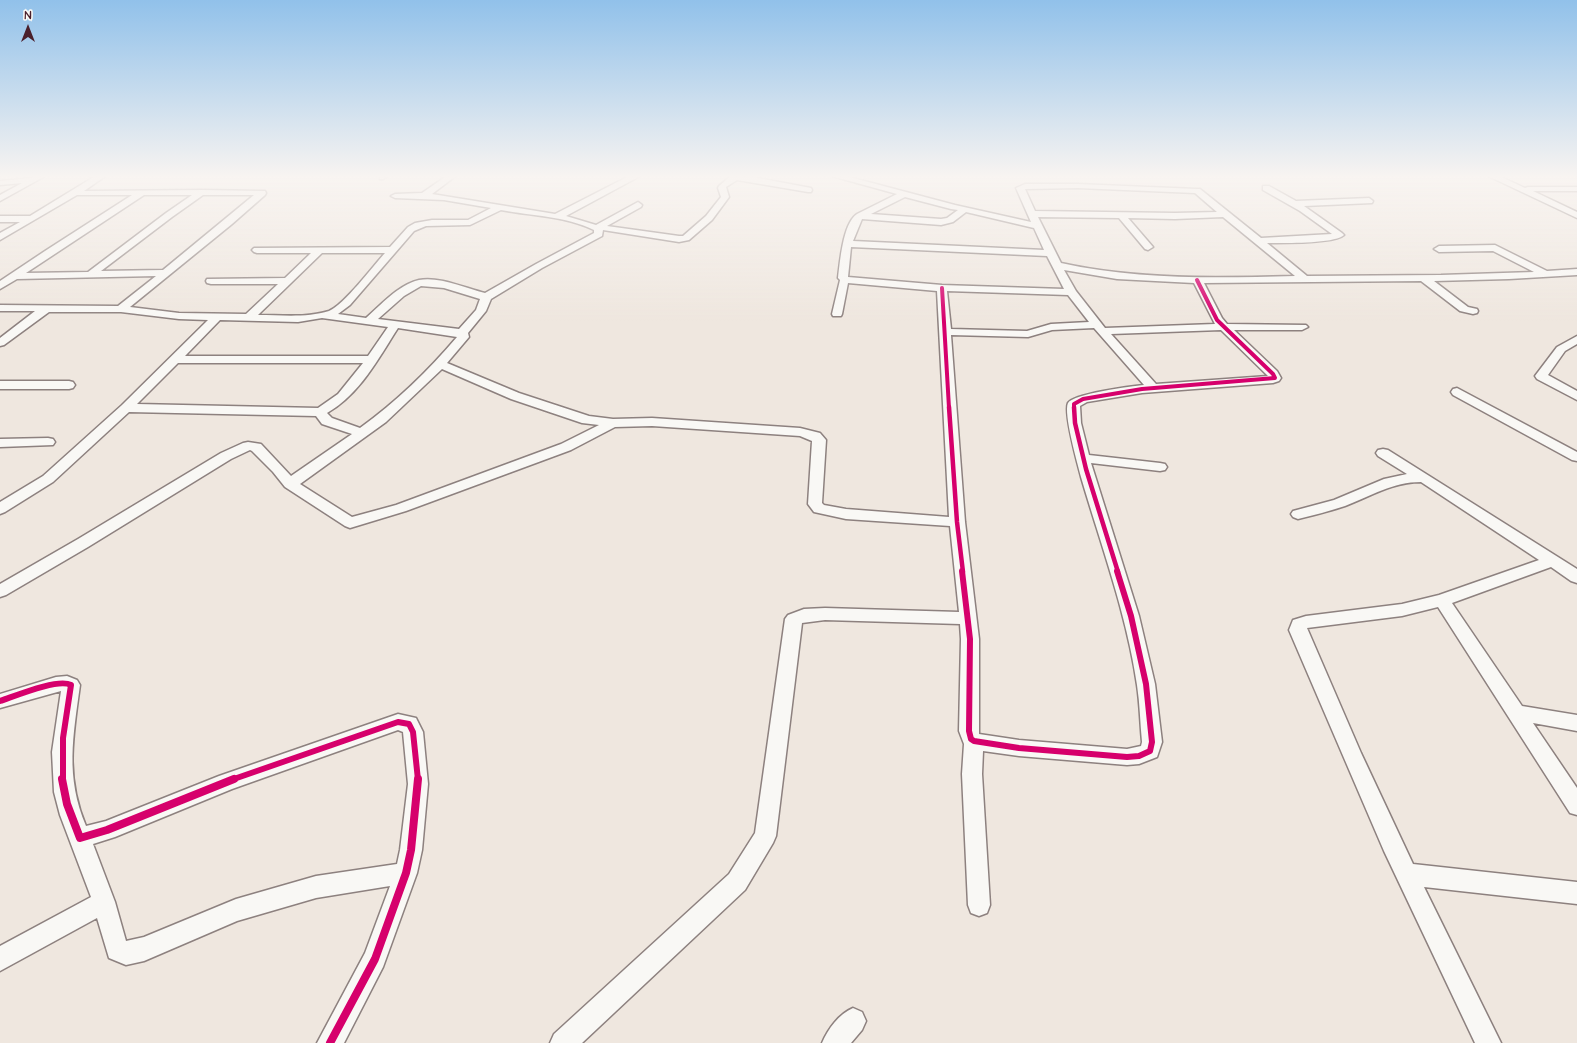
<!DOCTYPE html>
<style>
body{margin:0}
#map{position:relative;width:1577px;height:1043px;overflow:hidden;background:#efe7df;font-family:"Architects Daughter",sans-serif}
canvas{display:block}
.north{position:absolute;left:8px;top:8px;width:40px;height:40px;-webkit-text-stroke:3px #fdfcf7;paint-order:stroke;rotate:0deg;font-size:11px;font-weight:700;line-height:16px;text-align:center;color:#4a1f2b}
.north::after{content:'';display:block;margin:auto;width:14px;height:18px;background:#4a1f2b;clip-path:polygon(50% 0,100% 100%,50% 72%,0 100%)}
</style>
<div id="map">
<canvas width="1577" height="1043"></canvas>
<div class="north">N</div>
</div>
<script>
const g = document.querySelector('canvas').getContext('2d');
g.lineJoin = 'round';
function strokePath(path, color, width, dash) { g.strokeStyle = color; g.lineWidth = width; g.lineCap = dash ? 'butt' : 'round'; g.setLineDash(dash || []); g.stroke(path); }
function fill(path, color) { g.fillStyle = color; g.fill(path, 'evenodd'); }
const minor = new Path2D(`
 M37 175H47L0 201V195L22 183 0 185V181L31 178Z
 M97 175H107L84 191 203 190 265 191 266 193 265 195 232 224 130 307 179 313 246 314 278 284H211L207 283 206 281 207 279 285 278 311 253H257L254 252 252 250 254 248 390 247 408 227 415 223 432 220H468L491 208 444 200 395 198 391 196 395 194 422 193 448 175H457L432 194 555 214 631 175H642L566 216 596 225 638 202 642 205 641 207 607 226 679 236H683L706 216 721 197 718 188 719 186 732 175H742L811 188 812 190 811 192H808L737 180 726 187 729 197 712 220 689 240 679 242 603 230 602 236 542 268 491 299 486 311 468 333 469 337 447 363 519 393 589 416 613 419 652 418 800 428 820 433 826 440 822 503 824 505 846 509 949 517 937 291 848 283 842 314 841 316H833L832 314 840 280 838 278C840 262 843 223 857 214L897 194 828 175H842L955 205 1031 222 1016 188 1025 184H1078L1197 189H1200L1261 238 1332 234 1300 211 1263 190V186H1269L1296 201 1369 198 1373 201 1372 203 1304 206 1342 233 1344 235C1335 244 1282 243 1267 243L1307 276 1441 275 1534 272 1493 251 1439 252 1434 249 1439 246 1495 245 1547 271 1577 269V275L1509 279 1434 281 1468 307 1477 309 1478 311 1477 313 1473 314 1460 311 1421 281 1204 283 1222 318 1227 324 1306 325 1308 327 1302 330H1234L1277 371 1281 378 1279 381 1273 383 1142 393 1087 402 1080 406 1081 423 1089 455 1160 463 1165 464 1167 467 1165 470 1160 471 1091 463 1139 616 1155 684 1162 742 1157 757 1139 764 1127 765 1019 756 983 751 982 774 990 905 987 913 979 916 971 913 968 905 962 774 964 744 959 731 961 639 960 624 825 620 802 623 776 836 773 843 745 890 582 1043H550L554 1034 729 874 755 833 785 619 788 615 804 609 825 608 959 612 950 526 846 519 814 512 808 504 812 441 800 436 652 426 615 427 571 450 406 511 350 528 345 526 285 487 273 472 252 451 250 450 231 459 88 547 6 595 0 597V584L78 539 221 453 243 443 248 442 261 444 291 476 352 434 322 424 316 416 129 412 53 482 5 512 0 514V502L43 476 122 405 208 320 179 319 121 312H49L4 345 0 346V338L35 311H0V305L118 306 156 276 17 279 0 289V281L45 251 132 195H77L0 240V233L20 222H0V216H30ZM1078 188 1195 193 1217 212 1175 213 1035 211 1025 189ZM144 195H192L166 213 88 272 26 273ZM203 195H254L163 270 101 271 172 217ZM905 197 951 209 958 210 947 218 941 219 871 214ZM501 210C532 216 565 216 594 230V233L536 264 485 293C465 288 439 276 419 280 398 285 381 305 366 318L338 314 350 305 414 231 426 226 470 225ZM966 212 1034 228 1044 250 853 241 862 219 941 225 953 222ZM1038 217 1119 218 1145 249 1148 250 1153 247 1128 218 1175 219 1223 217 1295 276C1216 278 1138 280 1061 263ZM851 247 1047 256 1064 289 942 285 848 277ZM322 253H385C373 266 344 305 329 311 307 318 281 315 258 315ZM1064 270 1117 279 1194 283 1215 324 1105 328 1076 291ZM421 286 444 288 480 299 476 310 459 329 378 319 404 296ZM947 291 1068 295 1089 322 1051 324 1027 331 951 329ZM322 318 388 327 368 356H185L220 320 298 322ZM398 328 457 337C429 370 396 402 360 428L332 418 327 413C360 394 378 359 398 328ZM1094 328 1144 385C1132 386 1073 394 1068 403 1063 413 1078 465 1081 477 1101 545 1127 615 1137 685 1140 704 1140 723 1142 742L1141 746 1127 749 1019 740 979 734V639L965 522 951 335 1028 337 1052 330ZM1221 330 1268 376 1156 384 1111 334ZM178 363H363L338 394 318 408 137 404ZM442 369 511 399 582 423 599 425 561 444 396 505 352 517 300 484 386 422Z
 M380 175H390L383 179H380Z
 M1486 175H1497L1525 188 1528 187H1577V191H1533L1577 212V218Z
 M1577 336V344L1565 351 1548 375 1577 391V400L1537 379 1535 376 1557 347Z
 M0 381H69L73 382 75 385 73 388 69 389H0Z
 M1457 388 1577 452V461L1572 460 1453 395 1451 392 1453 389Z
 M48 438 53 439 55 442 53 445 0 447V439Z
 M1383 449 1388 450 1577 569V583L1571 581 1551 567 1452 603 1522 706 1577 715V731L1533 723 1577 788V815L1570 813 1438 607 1402 616 1307 628 1361 753 1413 864 1577 882V904L1424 887 1501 1043H1475L1384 851 1289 630 1293 620 1306 616 1402 604 1439 595 1539 560 1421 482C1393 482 1371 496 1345 506 1330 511 1314 515 1298 519L1293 517 1291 514 1293 511 1334 500 1384 479 1407 474 1378 456 1376 453 1378 450Z
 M67 676 77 680 80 685C73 737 65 776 86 826L106 821 219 776 398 714 416 718 423 732 428 784 422 850 417 873 383 967 344 1043H317L365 953 390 886 316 898 237 921 144 961 126 965 109 958 97 918 0 971V946L91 897 60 815 54 792 52 752 61 691 0 708V694L56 677ZM398 730 403 732 408 784 400 850 397 864 316 876 236 899 144 937 126 941 115 902 93 844 115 837 232 789Z
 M853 1008 862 1012 866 1021 862 1030 851 1043H822C828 1029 839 1014 853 1008Z`);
const cyclewayFar3 = new Path2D(`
 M942 288 949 408
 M1074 408V404L1083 399 1142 389 1275 378 1273 374 1217 320 1197 280`);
const cyclewayFar2 = new Path2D(`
 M949 407 957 522 963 572
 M1074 407 1075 423 1086 469 1118 572`);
const cyclewayFar1 = new Path2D(`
 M962 571 970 639 969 731 971 739 974 741 1019 748 1127 757 1139 756 1150 751 1152 742 1146 684 1131 616 1117 571
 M0 701C15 696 58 678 71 685L63 738V780
 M231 780 398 722 409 724 413 732 418 780`);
const cycleway = new Path2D(`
 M62 779 67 804 80 838 107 830 234 779
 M330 1043 375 959 406 873 411 850 418 779`);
strokePath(minor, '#8d817f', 3);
fill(minor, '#f9f8f5');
strokePath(cyclewayFar3, '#d6006c', 4);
strokePath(cyclewayFar2, '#d6006c', 4.5);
strokePath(cyclewayFar1, '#d6006c', 6);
strokePath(cycleway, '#d6006c', 8);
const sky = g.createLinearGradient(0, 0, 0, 321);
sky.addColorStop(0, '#91c1ea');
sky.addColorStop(0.55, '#f8f4f1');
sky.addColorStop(1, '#f8f4f100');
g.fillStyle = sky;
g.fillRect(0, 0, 1577, 321);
</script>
